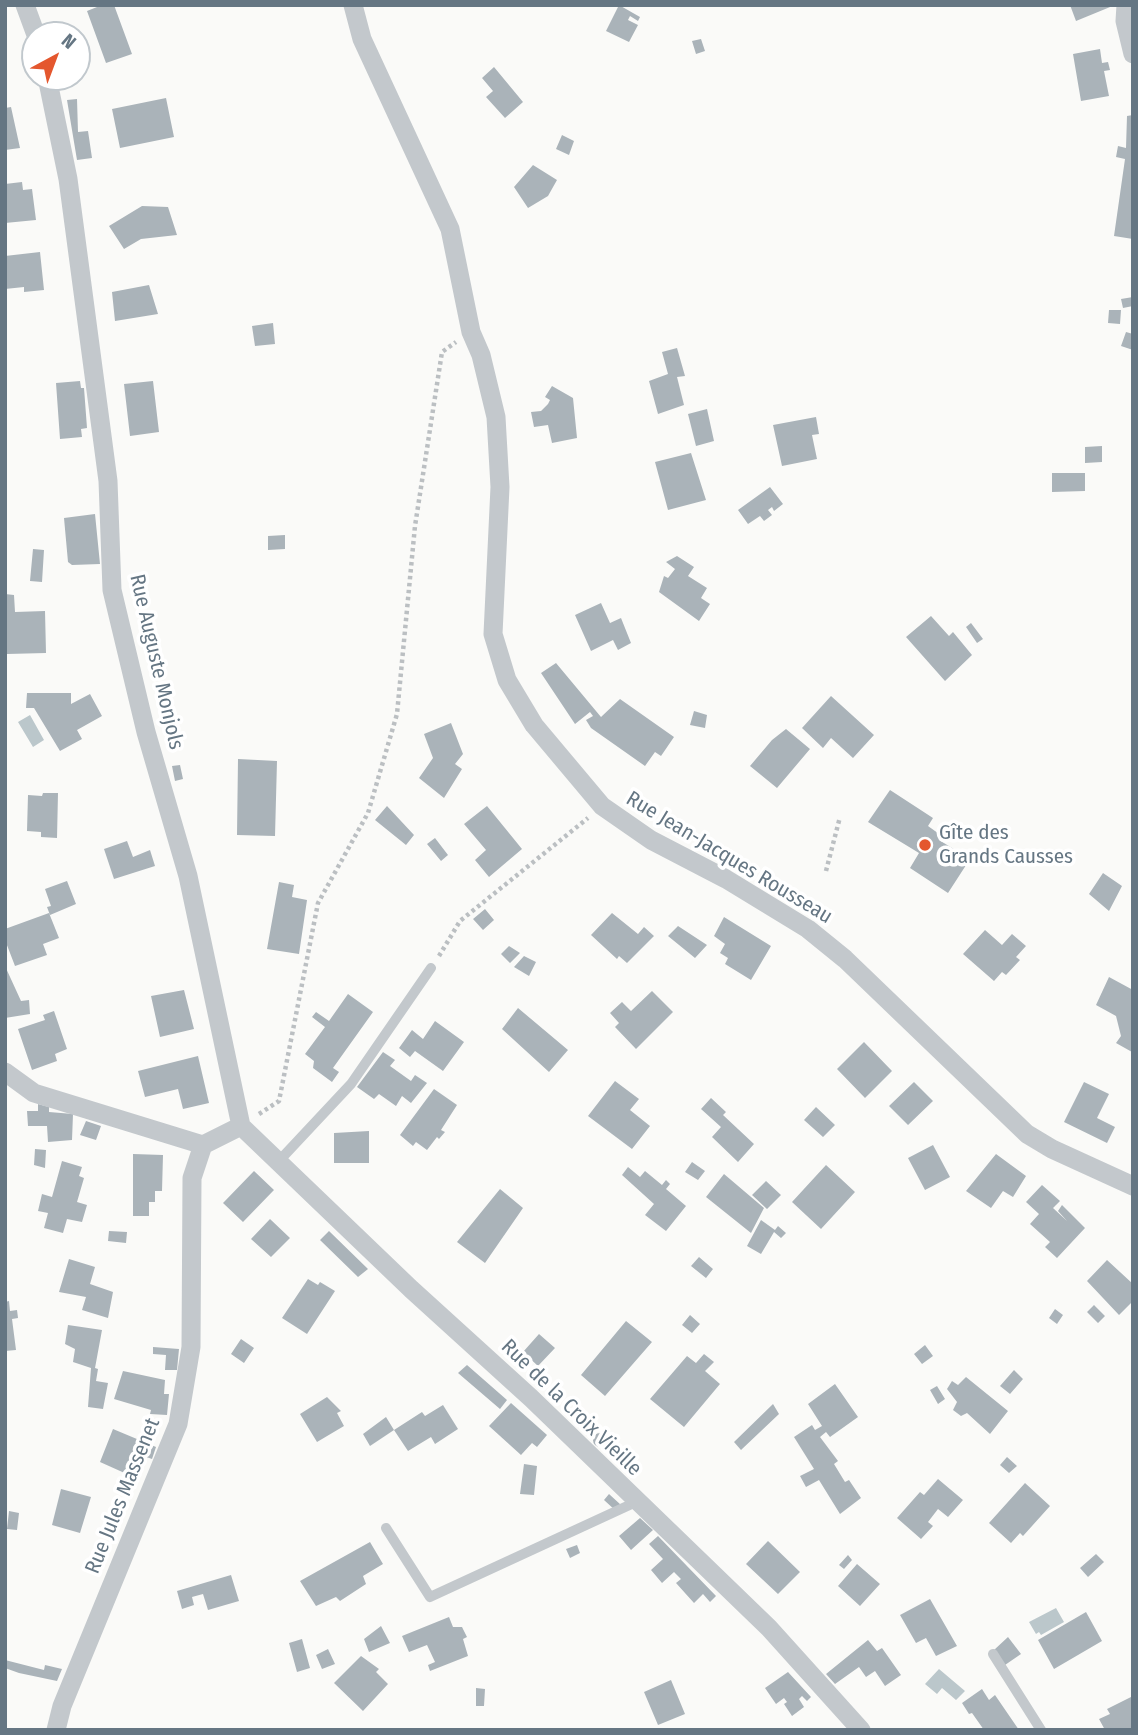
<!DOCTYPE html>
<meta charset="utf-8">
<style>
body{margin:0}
#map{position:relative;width:1138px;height:1735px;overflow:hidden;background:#fafaf8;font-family:"Fira Sans Condensed",sans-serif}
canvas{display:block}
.frame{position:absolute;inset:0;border:7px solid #657683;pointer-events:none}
.north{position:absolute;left:21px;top:21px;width:70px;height:70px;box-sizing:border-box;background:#fff;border:2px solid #c1c8cd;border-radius:50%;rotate:41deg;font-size:19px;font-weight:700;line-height:28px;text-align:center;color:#657683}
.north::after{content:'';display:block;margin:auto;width:24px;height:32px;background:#e4572e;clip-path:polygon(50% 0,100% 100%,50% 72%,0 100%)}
</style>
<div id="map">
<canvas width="1138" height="1735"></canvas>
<div class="frame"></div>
<div class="north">N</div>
</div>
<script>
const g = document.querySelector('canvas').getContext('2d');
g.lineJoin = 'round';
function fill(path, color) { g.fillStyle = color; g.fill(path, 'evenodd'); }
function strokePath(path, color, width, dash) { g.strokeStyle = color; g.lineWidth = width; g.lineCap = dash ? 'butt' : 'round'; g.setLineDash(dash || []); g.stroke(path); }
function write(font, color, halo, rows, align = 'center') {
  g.font = font + ' "Fira Sans Condensed",sans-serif'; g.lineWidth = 7; g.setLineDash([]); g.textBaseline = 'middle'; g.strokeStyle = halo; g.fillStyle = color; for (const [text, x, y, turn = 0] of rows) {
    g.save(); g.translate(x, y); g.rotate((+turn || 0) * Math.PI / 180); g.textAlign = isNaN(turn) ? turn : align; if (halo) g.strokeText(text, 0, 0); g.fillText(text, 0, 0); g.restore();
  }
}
const water = new Path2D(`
 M30 715 44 740 33 747 18 722Z
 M1056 1608 1064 1622 1041 1635 1039 1632 1036 1634 1029 1622Z
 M939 1669 965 1691 956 1700 942 1688 937 1694 925 1684Z`);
const building = new Path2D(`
 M102 5H114L132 54 106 63 87 11Z
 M619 5 640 17 638 21 630 16 628 20 638 25 629 42 606 31Z
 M1070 5H1115L1076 21Z
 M701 39 705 51 696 54 692 41Z
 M1100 49 1102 63 1108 62 1110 70 1104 71 1109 96 1081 101 1073 54Z
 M494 67 523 102 505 118 486 97 493 91 482 78Z
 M166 98 174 137 120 148 112 109Z
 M77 99 78 132 88 131 92 158 77 160 67 100Z
 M11 107 20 148 5 150V108Z
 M1133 115V239L1114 236 1125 159 1116 157 1118 146 1126 148 1127 116Z
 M562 135 574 141 569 155 556 149Z
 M533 165 557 180 548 196 528 208 514 187Z
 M22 182 23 190 32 189 36 220 5 223V184Z
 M142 206 168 207 177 235 141 239 124 249 109 226Z
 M40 252 44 290 24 292V287L5 289V256Z
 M149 285 158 314 115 321 112 292Z
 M1133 297V306L1123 308 1121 299Z
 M1109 310H1121L1120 324 1108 323Z
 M273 323 275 344 255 346 252 326Z
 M1126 332 1133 334V350L1121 346Z
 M677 348 685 376 677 377 684 405 658 414 649 381 668 374 662 352Z
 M80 381 81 388H84L87 428 81 429 82 437 60 439 56 383Z
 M153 381 159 432 130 436 124 384Z
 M552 386 573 398 577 438 552 443 548 425 534 427 531 412 541 411 548 404 550 400 545 397Z
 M707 409 714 441 696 446 688 414Z
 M816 417 819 434 812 435 817 459 782 466 773 425Z
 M1102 446V462L1085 463V447Z
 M691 453 706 500 668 510 655 462Z
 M1052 473H1085V491L1052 492Z
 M770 487 783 504 774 511 772 507 768 510 772 515 764 521 760 516 748 524 738 510Z
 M95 514 100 564 72 565 68 562 64 518Z
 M285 535V549L268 550V536Z
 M33 549 44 550 42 582 30 581Z
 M677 556 694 567 688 576 707 588 701 598 710 604 699 621 659 592 664 576 668 578 675 569 666 562Z
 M5 594 14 595 15 612 45 611 46 653 7 654Z
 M601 603 610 623 621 618 631 643 618 650 613 640 591 651 575 615Z
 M931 616 949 636 953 632 972 655 945 681 906 637Z
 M971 623 983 639 977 643 966 627Z
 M556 663 601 717 620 699 674 737 661 756 655 752 645 766 591 728 586 720 593 716 590 712 575 724 541 673Z
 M27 693H71V704L90 694 102 716 77 730 82 739 60 751 34 708H26Z
 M831 696 874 735 853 758 831 738 823 748 802 728Z
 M694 711 707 715 705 728 690 725Z
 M451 723 463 754 455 764 462 769 444 798 419 778 433 758 424 734Z
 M786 729 810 749 777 788 750 766 772 740Z
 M238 759 277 761 275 836 237 835Z
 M180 765 183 779 175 781 172 766Z
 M890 790 933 818 928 826 942 836 939 840 970 859 948 893 910 868 919 853 868 822Z
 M43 793H58L57 838 41 837V832L27 831 28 795 42 796Z
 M387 806 414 835 406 845 375 820Z
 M487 806 522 849 489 877 475 860 486 850 464 824Z
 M435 838 448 855 441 861 427 844Z
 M127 841 133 857 150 850 155 866 114 879 104 849Z
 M1103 873 1122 886 1109 911 1089 894Z
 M67 881 76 904 50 915 47 907 51 906 45 889Z
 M279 882 294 885 292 897 307 900 299 954 267 949Z
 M485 909 494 920 483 930 473 919Z
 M49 913 59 938 43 944 47 955 15 966 5 940V929Z
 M612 913 638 934 644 927 654 936 627 963 619 956 617 959 591 935Z
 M724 917 771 946 751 980 725 964 728 958 720 953 725 944 714 936Z
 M678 926 707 945 695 958 668 936Z
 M985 930 1002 945 1012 934 1026 946 1016 957 1020 960 1006 975 1002 972 994 981 963 954Z
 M509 946 520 953 510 963 501 954Z
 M524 956 536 962 529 976 514 967Z
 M5 966 21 1001 29 1000 30 1014 5 1018Z
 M1109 977 1133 990 1132 1052 1116 1043 1121 1036 1116 1016 1096 1005Z
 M184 990 194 1029 160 1037 151 996Z
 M652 991 673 1012 636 1049 615 1027 619 1023 610 1013 622 1002 631 1011Z
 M348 994 373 1012 333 1068 339 1072 332 1082 313 1068 314 1061 305 1054 325 1027 312 1017 316 1012 329 1021Z
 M518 1008 568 1050 549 1072 502 1029Z
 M54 1011 67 1049 55 1054 57 1061 32 1070 18 1029 45 1020 43 1015Z
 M435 1021 464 1042 443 1071 415 1051 410 1057 399 1048 412 1030 423 1039Z
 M864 1042 892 1071 865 1098 837 1069Z
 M383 1052 395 1060 390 1066 411 1081 415 1075 427 1083 411 1103 402 1096 396 1106 379 1094 374 1099 357 1087Z
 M198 1056 209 1103 183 1109 178 1089 145 1097 138 1071Z
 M615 1081 639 1099 630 1110 650 1126 632 1149 588 1116Z
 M914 1082 933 1101 908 1125 889 1106Z
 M1084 1082 1109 1094 1097 1118 1115 1127 1107 1143 1064 1122Z
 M434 1089 457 1105 441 1130 445 1132 439 1139 437 1137 427 1150 416 1142 413 1146 400 1135Z
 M711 1098 726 1112 723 1115 754 1144 738 1162 712 1137 721 1127 701 1109Z
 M38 1104 49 1107V1112L73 1114 72 1140 48 1142 47 1126H28L27 1111H38Z
 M816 1107 835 1125 823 1137 804 1120Z
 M86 1121 101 1126 96 1140 80 1135Z
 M369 1131V1163H334V1133Z
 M933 1145 950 1177 925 1190 908 1158Z
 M35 1149 46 1150 45 1168 34 1165Z
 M133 1154 163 1155 162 1191H155V1202H149V1216H133Z
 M996 1154 1026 1176 1013 1197 1003 1191 991 1208 966 1191Z
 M62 1161 82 1167 79 1176 84 1178 77 1202 87 1205 82 1222 67 1219 63 1233 44 1228 48 1213 38 1211 42 1194 52 1197Z
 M692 1162 705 1171 698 1180 685 1172Z
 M826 1165 855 1192 821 1229 792 1202Z
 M628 1167 640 1177 645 1171 662 1185 666 1180 670 1184 666 1189 686 1206 666 1231 645 1215 654 1204 622 1175Z
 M254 1171 274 1190 243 1222 223 1203Z
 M724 1174 764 1208 751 1233 706 1197Z
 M766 1181 781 1195 767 1209 752 1195Z
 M1042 1185 1060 1201 1053 1208 1067 1221 1058 1211 1062 1205 1085 1228 1057 1258 1045 1247 1050 1242 1030 1224 1039 1214 1026 1202Z
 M500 1189 523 1208 485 1263 457 1242Z
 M270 1219 290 1238 271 1257 251 1239Z
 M761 1220 775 1230 778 1226 786 1233 781 1238 774 1232 761 1254 747 1246Z
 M109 1231 127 1232 126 1243 108 1241Z
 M329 1231 368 1269 358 1277 320 1240Z
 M699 1257 713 1269 706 1278 691 1266Z
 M69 1259 95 1267 90 1284 113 1292 108 1318 82 1310 86 1297 59 1292Z
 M1107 1260 1133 1284V1301L1119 1315 1087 1281Z
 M308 1279 318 1285 320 1282 335 1291 307 1334 282 1318Z
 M9 1301 10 1311 17 1310 18 1318 12 1319 16 1350 5 1351V1302Z
 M1094 1305 1105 1316 1098 1323 1087 1312Z
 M1055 1309 1063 1315 1057 1324 1049 1318Z
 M690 1315 700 1324 692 1333 682 1325Z
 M626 1321 652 1342 605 1396 581 1375Z
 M68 1325 102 1330 95 1368 98 1369 96 1381 108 1383 103 1409 88 1407 91 1368 73 1362 75 1349 65 1344Z
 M539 1334 555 1348 538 1366 523 1352Z
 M241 1339 254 1348 244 1363 231 1354Z
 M925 1345 933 1356 922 1364 914 1354Z
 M153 1347 179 1349 177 1370H165L166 1355 153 1354Z
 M704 1354 714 1362 705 1371 720 1384 684 1427 650 1399 687 1356 696 1363Z
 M467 1365 507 1400 500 1409 458 1373Z
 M1014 1370 1023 1379 1010 1394 1000 1386Z
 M123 1371 165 1380 164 1394H169L167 1415 150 1414 151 1410 114 1399Z
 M966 1377 1008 1411 990 1434 967 1413 961 1416 953 1410 957 1402 947 1389 952 1381 958 1385Z
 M835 1384 858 1417 830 1437 826 1432 820 1437 838 1461 834 1464 845 1482 849 1480 861 1498 840 1514 819 1480 806 1487 800 1476 814 1469 794 1437 812 1425 815 1430 822 1426 808 1404Z
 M937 1386 945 1399 938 1404 930 1390Z
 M327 1397 341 1411 337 1413 344 1426 317 1442 300 1414Z
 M511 1403 547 1435 537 1447 532 1443 521 1455 489 1426Z
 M773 1404 779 1414 741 1450 734 1442Z
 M443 1405 458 1429 435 1444 431 1437 408 1451 394 1430 422 1412 425 1416Z
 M386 1417 394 1430 370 1446 363 1434Z
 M113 1429 156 1447 152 1459 138 1454 129 1475 100 1462Z
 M593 1440a7 7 0 1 1 14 0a7 7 0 1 1-14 0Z
 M1007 1457 1017 1466 1009 1473 1000 1465Z
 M524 1464 537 1466 534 1495 520 1494Z
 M938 1479 963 1500 948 1517 938 1509 928 1522 933 1526 921 1539 897 1518 920 1492 924 1495Z
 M1025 1483 1050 1506 1023 1536 1020 1533 1011 1543 989 1523Z
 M61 1489 91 1497 80 1533 52 1525Z
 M609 1494 621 1505 616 1511 604 1500Z
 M9 1511 19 1513 17 1530 7 1529Z
 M640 1518 653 1530 631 1550 619 1536Z
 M658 1536 716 1596 710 1602 703 1594 694 1603 676 1583 681 1579 674 1572 662 1583 651 1570 663 1559 649 1544Z
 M768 1541 800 1572 778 1594 746 1564Z
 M370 1542 383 1564 363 1576 366 1584 340 1601 336 1597 316 1606 300 1581Z
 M577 1545 580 1553 570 1558 566 1549Z
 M1096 1554 1104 1562 1088 1577 1080 1568Z
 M848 1555 852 1560 844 1569 839 1565Z
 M857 1564 880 1584 860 1606 838 1586Z
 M231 1575 239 1601 208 1610 203 1594 192 1597 194 1605 182 1609 177 1591Z
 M930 1599 957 1646 936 1656 926 1638 916 1643 900 1615Z
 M1086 1612 1102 1641 1054 1669 1038 1640Z
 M449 1617 453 1627H462L467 1637 463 1639 468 1656 430 1671 428 1665 435 1662 427 1645 409 1652 402 1636Z
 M381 1626 390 1643 369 1652 364 1639Z
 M1008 1637 1021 1654 1005 1665 994 1650Z
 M302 1639 310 1668 297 1672 289 1643Z
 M868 1640 877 1651 882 1648 901 1675 885 1686 875 1671 866 1677 859 1667 835 1684 826 1674Z
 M328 1649 335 1664 322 1669 316 1655Z
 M361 1656 379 1669 376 1672 388 1684 363 1711 334 1683Z
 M5 1660 44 1670 45 1665 62 1669 57 1681 19 1673 5 1668Z
 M788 1672 811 1697 807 1701 802 1696 799 1699 804 1707 792 1716 784 1704 787 1702 784 1698 776 1704 765 1688Z
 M671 1680 685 1714 658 1725 644 1692Z
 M476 1688 485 1689 484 1706H476Z
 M982 1689 989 1700 995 1695 1019 1730H984L972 1713 969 1714 962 1703Z
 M1133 1696V1730H1105L1099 1719 1110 1714 1107 1709Z`);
const path = new Path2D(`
 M826 871 840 817
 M439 956 460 921 588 818
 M259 1114 279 1101 318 903 368 813 397 714 415 526 442 352 456 342`);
const lane = new Path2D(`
 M278 1162 351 1084 431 968
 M386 1528 430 1597 636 1502
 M993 1654 1041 1730`);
const street = new Path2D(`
 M25 5 36 35
 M353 5 362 39 450 229 471 332 481 355 496 417 500 487 493 634 507 680 534 725 602 806 651 840 726 879 808 929 845 959 1027 1134 1052 1149 1133 1186
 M1126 5 1125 21 1133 54
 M47 77 68 179 108 481 112 590 146 732 188 876 241 1126
 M5 1072 34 1093 203 1145 241 1126
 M241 1126 411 1289 531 1398 769 1628 861 1730
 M56 1730 62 1706 178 1424 191 1347 192 1178 203 1145`);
const markers = [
 [925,845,7,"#e4572e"]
];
const streetNames = [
 ["Rue Auguste Monjols",156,662,77],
 ["Rue Jean-Jacques Rousseau",729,858,31],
 ["Rue de la Croix Vieille",571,1408,44],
 ["Rue Jules Massenet",123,1496,-68]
];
const poiNames = [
 ["Gîte des",939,833],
 ["Grands Causses",939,857]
];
fill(water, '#bbc7cb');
fill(building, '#aab3b9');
strokePath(path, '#bbbfc2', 4.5, [3.5, 3.5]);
strokePath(lane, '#c3c8cc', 10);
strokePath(street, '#c3c8cc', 19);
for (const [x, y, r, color] of markers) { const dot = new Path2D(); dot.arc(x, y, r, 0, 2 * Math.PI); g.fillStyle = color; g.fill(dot); strokePath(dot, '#fff', 2.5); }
write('21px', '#657683', '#fff', streetNames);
write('21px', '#657683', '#fff', poiNames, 'left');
</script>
